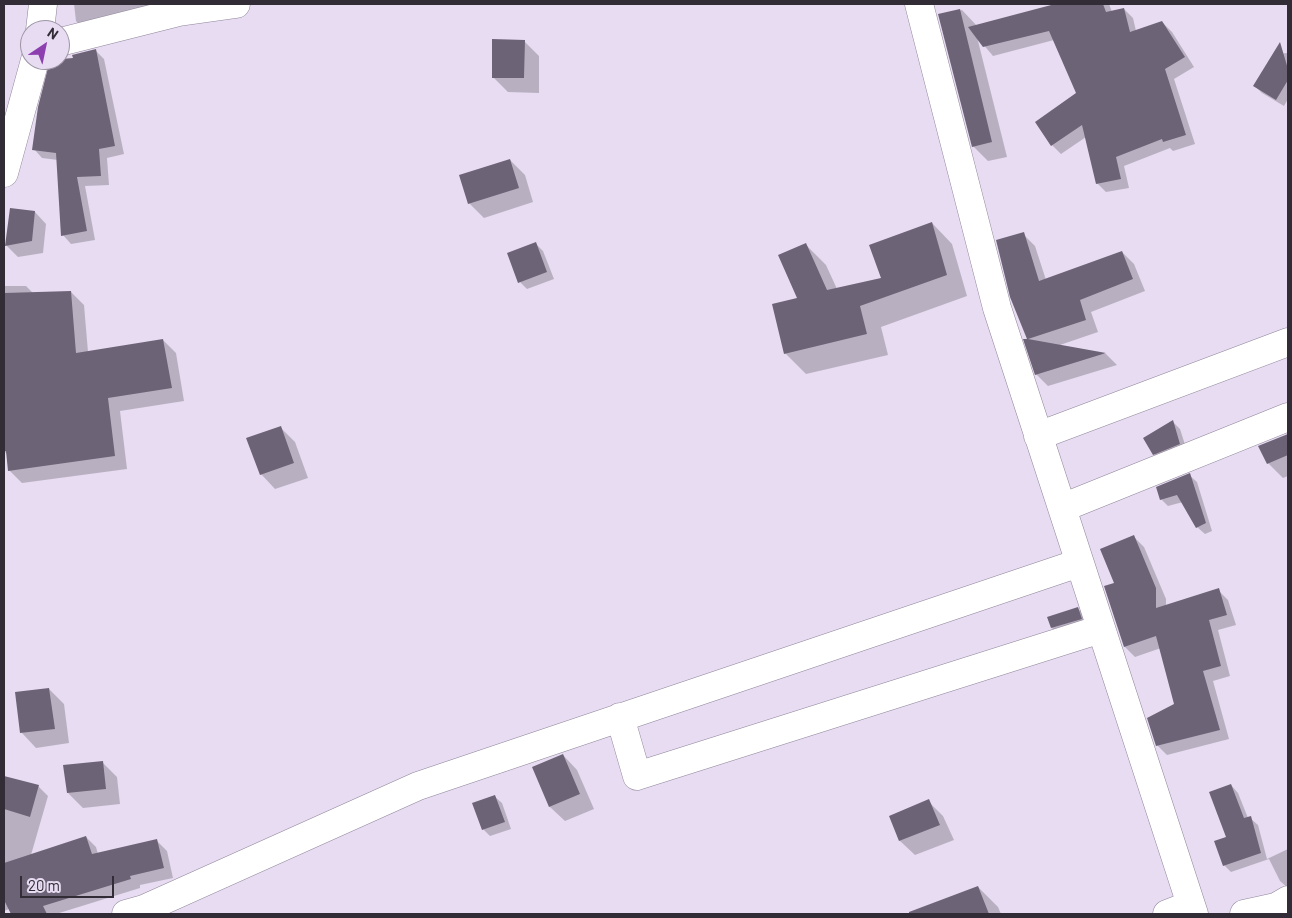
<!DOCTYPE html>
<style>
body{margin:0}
#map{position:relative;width:1292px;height:918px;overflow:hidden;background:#e7dcf2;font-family:Barlow,sans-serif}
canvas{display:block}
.frame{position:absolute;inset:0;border:5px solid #312c35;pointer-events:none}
.north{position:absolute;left:20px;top:20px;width:50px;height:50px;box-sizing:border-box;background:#e7dcf2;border:1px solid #9e96a6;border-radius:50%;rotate:34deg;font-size:14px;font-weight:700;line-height:20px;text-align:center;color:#312c35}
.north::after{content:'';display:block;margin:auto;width:18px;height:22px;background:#8e3faf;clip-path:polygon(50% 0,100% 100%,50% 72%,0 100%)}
.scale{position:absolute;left:20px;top:876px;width:94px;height:22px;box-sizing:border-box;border:2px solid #312c35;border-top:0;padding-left:6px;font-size:15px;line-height:18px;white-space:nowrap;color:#312c35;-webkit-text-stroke:4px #e7dcf2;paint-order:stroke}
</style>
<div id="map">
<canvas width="1292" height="918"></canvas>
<div class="frame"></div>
<div class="north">N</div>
<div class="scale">20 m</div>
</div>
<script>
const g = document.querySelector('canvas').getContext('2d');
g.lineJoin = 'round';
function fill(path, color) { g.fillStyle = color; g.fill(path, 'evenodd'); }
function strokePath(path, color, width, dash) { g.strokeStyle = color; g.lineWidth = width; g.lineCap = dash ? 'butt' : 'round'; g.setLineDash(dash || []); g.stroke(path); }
const shadow = new Path2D(`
 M74 4H192L89 34 76 21Z
 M1059 4H1109L1112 12 1124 9 1133 18 1136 31 1162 22 1172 32 1194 67 1174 79 1195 144 1173 151 1170 148 1124 166 1129 188 1106 192 1097 183 1086 137 1061 154 1052 145 1078 93 1054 40 993 56 977 37 1007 157 988 161 973 146 939 15 962 10 977 26Z
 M524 41 539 56V93L508 92 493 77Z
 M95 50 104 59 124 154 107 158 109 185 85 186 95 240 71 244 63 235 58 160 42 158 34 149 74 59Z
 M1288 53V99L1284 106 1262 93 1255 86 1274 54Z
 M510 160 525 175 533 202 484 218 469 203Z
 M11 209 35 212 46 224 43 253 18 257 7 246Z
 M932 223 952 244 967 296 881 327 888 355 806 374 785 353 799 299 805 244 826 265 837 289 883 279Z
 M1023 234 1035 246 1046 280 1122 252 1134 264 1145 291 1091 312 1098 332 1057 346 1106 354 1117 365 1048 386 1036 374 1029 341 1011 297Z
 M536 244 543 251 554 279 527 289 520 282Z
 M4 286H26L33 293 71 292 84 305 88 352 163 340 176 353 184 401 120 411 127 469 22 483 9 470 8 455 4 451V376H5Z
 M1173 422 1180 429 1187 451 1161 461 1154 454Z
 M281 428 295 442 308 478 275 489 261 474Z
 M1288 435V476L1283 478 1268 463 1260 446Z
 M1189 475 1197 482 1212 531 1205 534 1197 527 1183 502 1168 506 1161 499Z
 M1134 537 1144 547 1166 599V606L1218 590 1228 600 1236 625 1218 630 1230 676 1213 681 1229 739 1167 755 1157 745 1175 705 1161 648 1135 657 1125 647 1116 584Z
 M1077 608 1085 615 1088 626 1059 635 1052 628 1049 618Z
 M49 689 64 704 69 743 36 748 22 733Z
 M563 755 577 770 594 809 565 821 550 807 534 768Z
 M102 762 117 777 120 804 83 808 68 793Z
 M5 777 38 786 48 796 31 855 86 837 96 847 98 854 157 841 167 851 173 878 140 885V888L56 914H12L9 909 4 911Z
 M1231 785 1238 793 1248 818H1250L1258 825 1267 859 1288 849V888L1280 881 1269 859 1231 872 1224 865 1227 838Z
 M494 796 502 803 511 829 490 836 483 829Z
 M928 801 943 816 954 840 915 855 900 841 890 817Z
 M978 887 998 907 1001 914H922L920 909Z`);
const building = new Path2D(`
 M1055 4H1103L1106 12 1124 8 1130 32 1162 21 1185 57 1165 69 1186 135 1163 142 1162 139 1116 157 1121 179 1096 184 1082 125 1051 146 1035 122 1076 93 1049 31 983 47 968 27Z
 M960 9 992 142 972 147 938 14Z
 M492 39 525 40 524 78H492Z
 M1280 42 1288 69V80L1276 100 1253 86Z
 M96 49 115 146 99 149 101 176 77 177 87 231 61 236 56 153 32 150 38 107 50 60 73 58 72 55Z
 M510 159 519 188 468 204 459 175Z
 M10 208 35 211 32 241 5 246Z
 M932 222 947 275 860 306 867 334 784 354 772 304 797 298 778 255 806 243 827 290 881 278 869 245Z
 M1024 232 1039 281 1122 251 1133 279 1080 300 1086 320 1028 339 1106 353 1035 375 1023 339H1027L1010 297 996 240Z
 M536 242 547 272 518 283 507 253Z
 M71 291 76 353 163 339 172 388 108 398 115 456 8 471 6 451H4V293Z
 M1173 420 1180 444 1153 455 1143 438Z
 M281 426 294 463 260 475 246 438Z
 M1288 434V455L1267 464 1258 446Z
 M1190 473 1206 523 1196 528 1177 495 1160 500 1156 487Z
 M1134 535 1156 588V608L1219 588 1227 615 1209 620 1221 666 1203 671 1220 730 1156 746 1147 718 1174 704 1156 636 1124 647 1104 586 1114 583 1100 549Z
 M1078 607 1082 619 1051 628 1047 617Z
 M49 688 55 729 20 733 15 692Z
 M563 754 580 794 549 807 532 767Z
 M103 761 106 789 67 793 63 765Z
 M4 776 39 785 30 817 4 809Z
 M1231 784 1244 818 1251 816 1261 853 1223 866 1214 841 1226 837 1209 792Z
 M495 795 505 822 482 830 472 803Z
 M929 799 940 825 899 841 889 816Z
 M86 836 92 854 157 839 164 868 130 876 131 879 43 906 47 914H11L4 900V863Z
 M978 886 989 914H909V912Z`);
const minor = new Path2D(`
 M919 4 997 308 1194 914
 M40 30 43 4
 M60 42 179 12 236 4
 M4 173 35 60
 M1038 436 1288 342
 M1062 508 1288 417
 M620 717 637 776 1101 629
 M126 914 144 909 418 786 1079 563
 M1167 914 1190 905
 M1244 914 1276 907 1288 900`);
fill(shadow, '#0003');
fill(building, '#6d6376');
strokePath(minor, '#8f8599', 29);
strokePath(minor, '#fff', 28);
</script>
